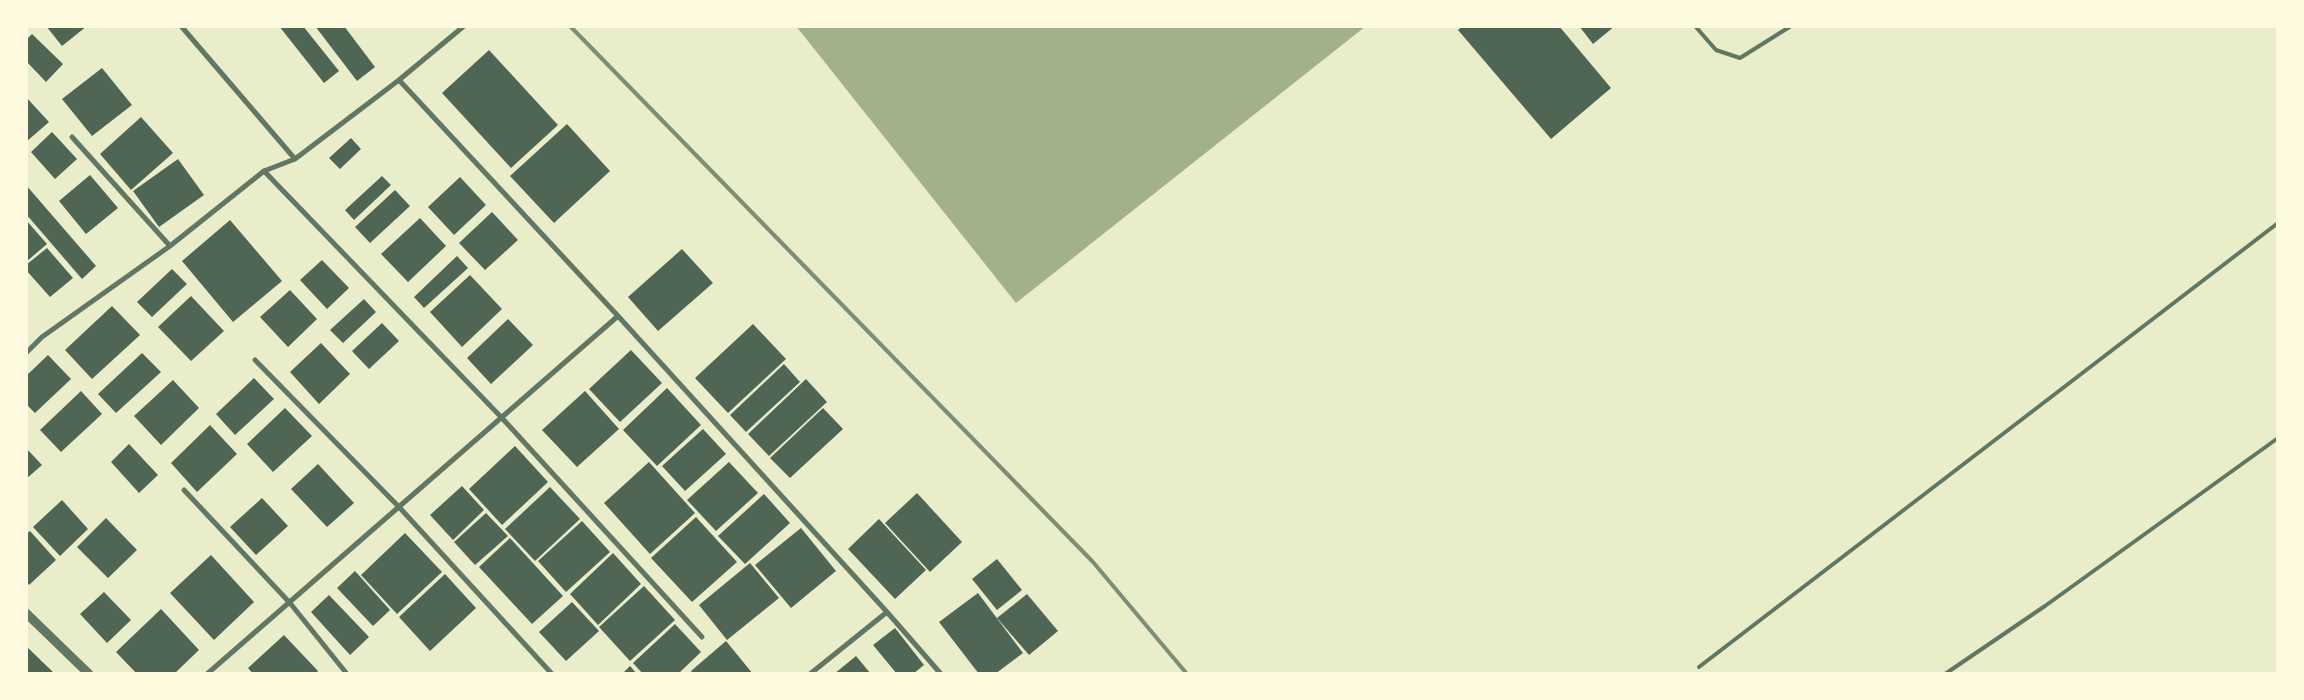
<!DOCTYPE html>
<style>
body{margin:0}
#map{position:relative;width:2304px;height:700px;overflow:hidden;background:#e9edc9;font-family:Barlow,sans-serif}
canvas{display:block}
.frame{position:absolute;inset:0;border:28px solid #fefae0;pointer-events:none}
</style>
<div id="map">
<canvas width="2304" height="700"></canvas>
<div class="frame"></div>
</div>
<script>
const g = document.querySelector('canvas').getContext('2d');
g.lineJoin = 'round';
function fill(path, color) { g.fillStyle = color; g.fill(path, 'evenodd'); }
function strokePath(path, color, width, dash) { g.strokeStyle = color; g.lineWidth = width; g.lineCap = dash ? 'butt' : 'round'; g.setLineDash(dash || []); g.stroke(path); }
const water = new Path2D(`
 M796 26H1366L1016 303Z`);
const building = new Path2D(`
 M46 26H87L62 46Z
 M279 26H303L339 71 324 83Z
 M315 26H344L375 67 357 81Z
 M1463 26H1559L1611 88 1551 139 1458 30Z
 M1579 26H1615L1593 44Z
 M32 34 63 64 46 82 26 61V40Z
 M489 50 558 125 511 168 442 93Z
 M102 68 132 105 92 136 62 99Z
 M26 97 49 122 26 142Z
 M141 117 173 153 131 190 100 154Z
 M567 124 610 171 554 223 510 176Z
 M52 132 77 159 55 179 31 152Z
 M351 138 361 149 340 169 329 158Z
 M178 159 204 195 159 227 133 191Z
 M90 175 118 208 86 234 59 201Z
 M382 176 391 185 354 220 345 210Z
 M460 177 486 205 454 235 428 207Z
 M26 185 96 266 82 279 26 214Z
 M395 190 410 206 370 243 355 227Z
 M492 212 518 240 485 270 459 243Z
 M420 218 446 246 408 282 381 254Z
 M26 220 47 244 26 262Z
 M230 220 282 281 233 322 182 261Z
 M47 248 73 278 50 297 26 270V265Z
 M682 249 713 283 658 331 628 297Z
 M457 256 468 268 424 308 414 297Z
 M322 260 349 288 327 309 300 280Z
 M172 269 187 284 152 317 137 302Z
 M470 275 502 309 462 347 430 312Z
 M290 290 317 319 288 347 260 317Z
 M191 296 224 331 191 361 158 327Z
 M364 299 376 312 343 343 330 330Z
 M112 306 140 335 92 379 65 350Z
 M508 319 533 345 491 384 467 358Z
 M382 323 399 341 369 369 352 351Z
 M753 324 786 359 728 413 695 378Z
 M321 343 350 374 319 404 290 372Z
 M631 350 662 383 620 422 589 389Z
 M142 353 161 372 116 413 98 394Z
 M48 355 71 379 35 413 26 404V376Z
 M784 364 800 382 746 432 730 415Z
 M254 378 274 399 235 435 216 414Z
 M806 379 827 402 769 456 748 434Z
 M173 380 199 408 161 445 134 416Z
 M667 388 701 425 657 466 623 430Z
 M81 391 102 414 61 452 40 430Z
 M585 391 619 429 577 467 542 430Z
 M285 408 312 436 273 472 247 444Z
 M823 408 843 429 790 478 770 458Z
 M210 425 237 454 197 492 171 463Z
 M703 429 726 454 685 491 662 466Z
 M129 444 158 475 139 493 111 462Z
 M515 446 548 482 502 525 469 489Z
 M26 448 42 465 26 479Z
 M649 462 695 513 650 554 604 503Z
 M729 462 758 493 716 531 687 500Z
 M318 464 354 503 327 527 291 489Z
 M462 486 484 510 453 540 430 515Z
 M550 487 580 519 535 561 505 529Z
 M917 493 962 542 930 572 885 523Z
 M764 494 790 523 745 564 718 536Z
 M262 498 288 526 256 555 230 527Z
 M62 500 88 529 60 556 33 527Z
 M486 513 508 536 475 565 454 542Z
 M696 517 737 562 692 602 651 558Z
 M106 518 137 550 108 578 77 547Z
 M879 519 926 570 895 599 848 549Z
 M582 521 610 552 566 592 538 561Z
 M801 528 836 571 791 608 755 565Z
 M30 531 56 560 29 585 26 581V534Z
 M405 533 442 572 397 614 361 575Z
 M510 538 563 596 532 624 479 567Z
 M613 553 641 584 598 625 570 594Z
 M211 555 254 602 214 640 170 593Z
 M997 559 1022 590 997 610 972 579Z
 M750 563 779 598 727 640 699 605Z
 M355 571 390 610 373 626 337 588Z
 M445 574 476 608 430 651 399 617Z
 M644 586 675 620 630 661 599 627Z
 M104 592 131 620 107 643 80 614Z
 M978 593 1023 653 995 674H979L939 622Z
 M1027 594 1058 631 1029 655 997 618Z
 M329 595 369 637 350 655 311 612Z
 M572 602 599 631 566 661 539 632Z
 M161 609 199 650 174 674H137L116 652Z
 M675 624 701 652 678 674H643L633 663Z
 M895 628 924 665 913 674H897L873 645Z
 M284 635 318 671 315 674H253L248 668Z
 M726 641 753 674H693L691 671Z
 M26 646 55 674H26Z
 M856 656 871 674H834Z
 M630 666 637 674H622Z`);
const service = new Path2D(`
 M1695 26 1716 50 1740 58 1791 26
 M1699 667 2278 223
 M1945 674 2045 606 2278 438`);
const minor = new Path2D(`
 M181 26 295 159
 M72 137 170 246
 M264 171 502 418 702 637
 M618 316 887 612 941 674
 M26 353 42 337 170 246 264 171 295 159 399 80 464 26
 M255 360 399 507 552 674
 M184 490 290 603 347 674
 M207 674 618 316 399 80
 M810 674 887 612`);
const tertiary = new Path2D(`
 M26 613 89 674`);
const rail = new Path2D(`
 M570 26 1093 562 1187 674`);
fill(water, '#a3b18a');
fill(building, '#4f6655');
strokePath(service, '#617663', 4);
strokePath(minor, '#617663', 5);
strokePath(tertiary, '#617663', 9);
strokePath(rail, '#7c8e77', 4);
</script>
